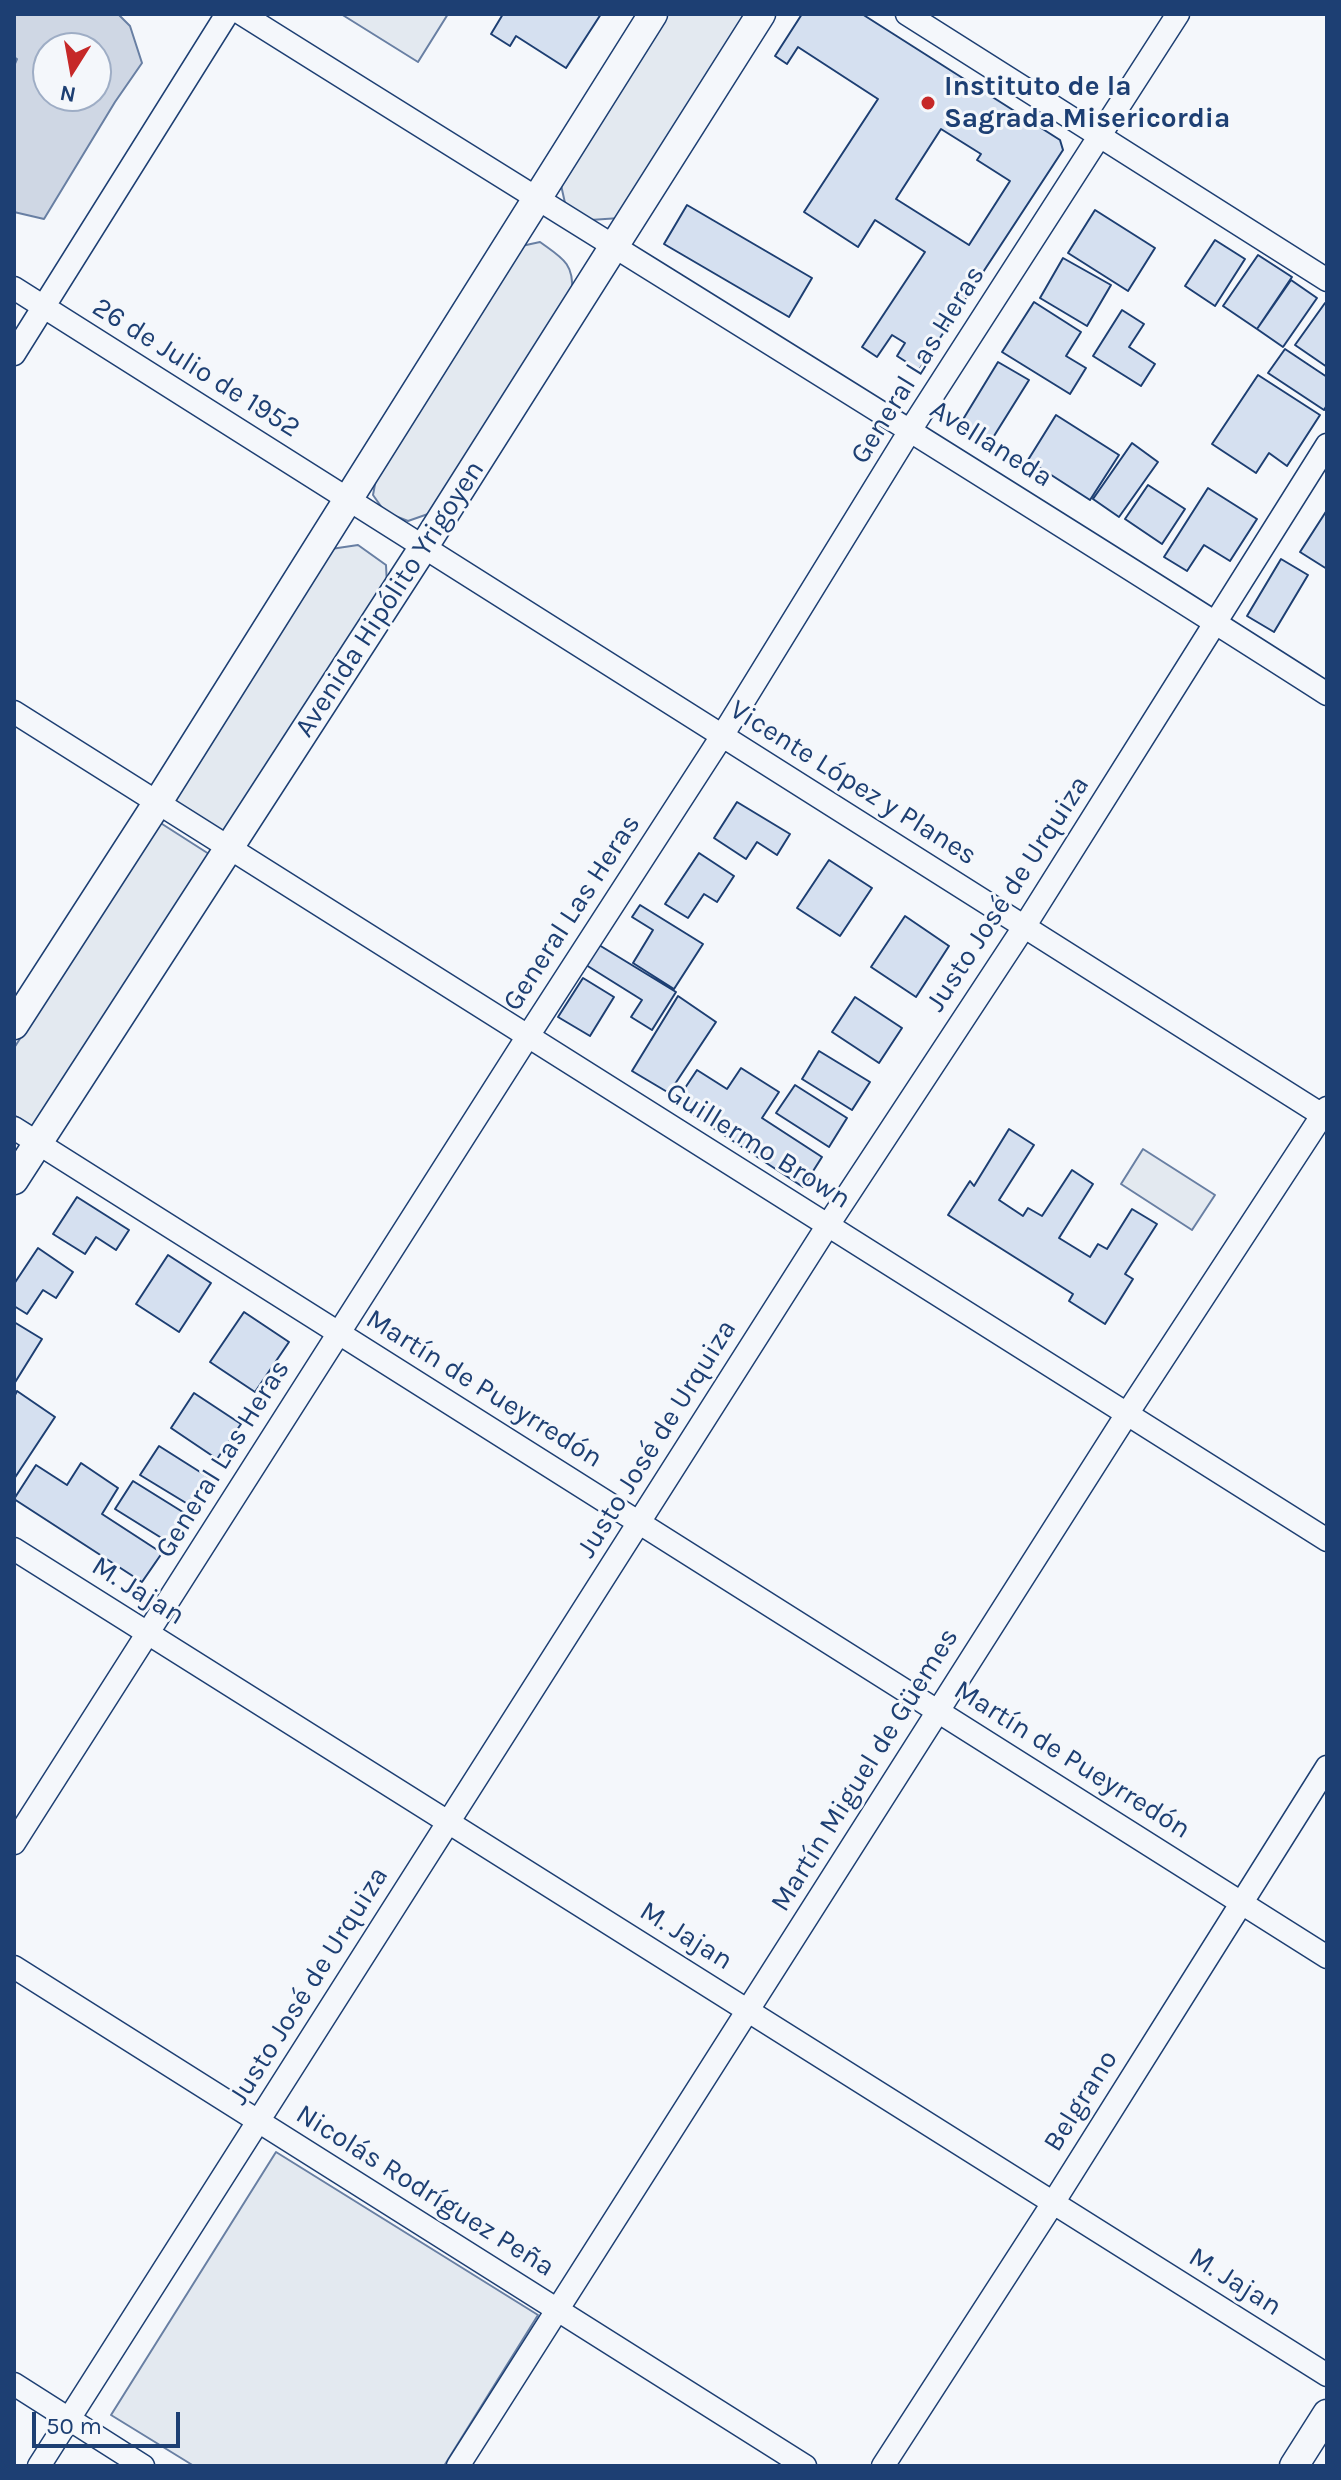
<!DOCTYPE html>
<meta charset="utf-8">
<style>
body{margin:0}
#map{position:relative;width:1341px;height:2480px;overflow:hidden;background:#f4f7fb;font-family:Karla,sans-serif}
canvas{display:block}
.frame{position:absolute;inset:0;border:16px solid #1d3f73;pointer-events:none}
.north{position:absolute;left:32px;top:32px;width:80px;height:80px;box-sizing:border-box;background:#f4f7fb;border:2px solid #9eadc5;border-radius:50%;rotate:191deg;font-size:22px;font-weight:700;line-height:32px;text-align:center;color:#1d3f73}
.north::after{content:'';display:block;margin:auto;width:28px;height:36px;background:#c62828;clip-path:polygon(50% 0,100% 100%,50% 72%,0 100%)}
.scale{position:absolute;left:32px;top:2412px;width:148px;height:36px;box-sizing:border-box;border:4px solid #1d3f73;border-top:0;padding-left:10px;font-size:24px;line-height:28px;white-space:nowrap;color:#1d3f73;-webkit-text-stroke:6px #f4f7fb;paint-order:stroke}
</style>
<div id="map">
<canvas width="1341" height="2480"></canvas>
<div class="frame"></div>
<div class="north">N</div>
<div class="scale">50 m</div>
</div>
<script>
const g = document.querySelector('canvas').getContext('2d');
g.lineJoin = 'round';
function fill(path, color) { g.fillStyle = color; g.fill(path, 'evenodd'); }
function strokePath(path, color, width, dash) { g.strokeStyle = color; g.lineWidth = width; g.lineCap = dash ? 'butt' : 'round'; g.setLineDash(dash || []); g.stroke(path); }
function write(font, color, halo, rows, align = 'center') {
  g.font = font + ' Karla,sans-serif'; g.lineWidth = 6; g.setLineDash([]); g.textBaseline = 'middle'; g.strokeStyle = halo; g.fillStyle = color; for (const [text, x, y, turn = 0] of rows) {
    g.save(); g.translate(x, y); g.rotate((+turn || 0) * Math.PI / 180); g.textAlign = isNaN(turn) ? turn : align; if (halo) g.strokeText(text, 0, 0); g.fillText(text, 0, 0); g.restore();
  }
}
const green = new Path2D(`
 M341 14H448L418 62Z
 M667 14H748L620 218 590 220 565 203 561 185Z
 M540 242C562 258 574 263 572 291L428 514 408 521 385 512 373 495 378 468 517 247Z
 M358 545 386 565 387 586 224 835 171 803 331 549Z
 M159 822 209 854 34 1127 14 1115V1048Z
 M1143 1149 1215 1195 1192 1230 1121 1184Z
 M276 2152 538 2315 444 2466H194L111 2415Z`);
const water = new Path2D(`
 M14 14H118L130 26 142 63 115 102 44 219 14 212V66L17 59 14 57ZM48 48H96V96H48Z`);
const building = new Path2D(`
 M503 14H601L566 68 516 36 510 46 491 34Z
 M802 14H862L1060 140 1063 150 919 370 897 356 905 343 892 335 877 357 862 347 925 252 875 220 858 247 804 212 878 99 798 47 787 64 775 56ZM941 129 981 154 977 160 1010 181 969 245 896 199Z
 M687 205 812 278 789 317 664 244Z
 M1095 210 1155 248 1128 291 1068 253Z
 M1215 240 1245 259 1215 306 1185 286Z
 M1258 255 1292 277 1257 329 1223 306Z
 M1063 258 1111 285 1087 326 1040 298Z
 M1291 280 1317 298 1283 347 1257 329Z
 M1034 302 1081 332 1066 356 1086 368 1070 394 1002 352Z
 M1325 303 1327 304V367L1295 345Z
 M1122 310 1144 324 1129 347 1155 364 1141 386 1093 356Z
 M1285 349 1327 377V405L1324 410 1268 373Z
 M998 362 1029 380 989 444 959 426Z
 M1258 375 1320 415 1287 466 1269 453 1256 473 1212 444Z
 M1056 415 1119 455 1090 500 1028 460Z
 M1132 443 1158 462 1119 517 1093 499Z
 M1148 485 1185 509 1162 544 1125 519Z
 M1208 488 1257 519 1230 561 1204 545 1187 571 1164 557Z
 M1327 510V569L1300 552Z
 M1281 559 1308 575 1274 632 1247 616Z
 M737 802 790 834 777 855 757 842 746 859 714 838Z
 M699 853 734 876 717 902 704 894 688 918 665 904Z
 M829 860 872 888 840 936 797 908Z
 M640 905 703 944 674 989 633 963 653 930 632 917Z
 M905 916 949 946 916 997 871 967Z
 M599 945 676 992 652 1030 631 1017 642 1000 586 965Z
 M583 978 614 997 590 1036 558 1017Z
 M678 996 716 1022 669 1093 632 1071Z
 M855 997 902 1028 879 1063 832 1032Z
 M819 1051 870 1082 852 1110 802 1079Z
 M741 1068 779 1092 762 1118 822 1157 803 1187 675 1103 697 1070 727 1089Z
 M795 1085 847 1118 829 1147 776 1113Z
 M1009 1129 1034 1145 999 1200 1023 1216 1028 1208 1042 1216 1072 1170 1093 1184 1059 1238 1090 1257 1098 1244 1107 1249 1132 1209 1157 1224 1125 1274 1133 1279 1105 1324 1069 1301 1073 1294 948 1215 970 1181 974 1186Z
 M77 1197 129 1230 116 1250 96 1237 85 1254 53 1234Z
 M38 1248 73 1272 56 1298 43 1290 27 1314 14 1306V1284Z
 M168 1255 211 1283 179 1332 136 1304Z
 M244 1312 289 1342 255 1392 210 1362Z
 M14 1322 42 1339 14 1384Z
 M17 1391 55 1417 14 1479V1397Z
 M194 1393 241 1424 217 1459 171 1428Z
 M159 1446 208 1477 191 1506 140 1475Z
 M81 1463 118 1488 102 1514 162 1553 142 1582 14 1499 36 1465 67 1485Z
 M133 1481 186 1514 168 1542 115 1509Z`);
const minor = new Path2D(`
 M242 14C603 241 968 464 1327 694
 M907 14 1327 280
 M14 288 1327 1118
 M14 354 227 14
 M14 712 1327 1540
 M14 1128 1327 1957
 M14 1549 1327 2375
 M14 1843 528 1036 722 736 911 429 1178 14
 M14 1967 805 2466
 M14 2384 143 2466
 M39 2466 828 1225 1024 927 1327 445
 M458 2466 1127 1414 1327 1108
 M883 2466 1053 2203 1327 1767`);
const major = new Path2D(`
 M14 1025 158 802 653 14
 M14 1180 423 548 761 14
 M1294 2466 1327 2414`);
const markers = [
 [928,103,8,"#c62828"]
];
const poiNames = [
 ["Instituto de la",944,87],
 ["Sagrada Misericordia",944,119]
];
const streetNames = [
 ["General Las Heras",918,365,-58],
 ["26 de Julio de 1952",196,368,32],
 ["Avellaneda",991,444,32],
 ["Avenida Hipólito Yrigoyen",390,599,-57],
 ["Vicente López y Planes",853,783,32],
 ["Justo José de Urquiza",1008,894,-57],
 ["General Las Heras",572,913,-57],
 ["Guillermo Brown",758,1146,32],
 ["Martín de Pueyrredón",484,1389,32],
 ["Justo José de Urquiza",657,1439,-58],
 ["General Las Heras",223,1459,-58],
 ["M. Jajan",138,1591,32],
 ["Martín de Pueyrredón",1072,1760,32],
 ["Martín Miguel de Güemes",865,1770,-58],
 ["M. Jajan",686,1936,32],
 ["Justo José de Urquiza",309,1986,-58],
 ["Belgrano",1081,2101,-58],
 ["Nicolás Rodríguez Peña",425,2191,32],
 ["M. Jajan",1235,2282,32]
];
fill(green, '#e3e9f0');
strokePath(green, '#687fa3', 2);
fill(water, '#cfd7e4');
strokePath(water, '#687fa3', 2);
fill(building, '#d5e0f0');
strokePath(building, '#1d3f73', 2);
strokePath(minor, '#1d3f73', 25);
strokePath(major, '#1d3f73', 31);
strokePath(minor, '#f4f7fb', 22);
strokePath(major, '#f4f7fb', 28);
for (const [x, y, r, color] of markers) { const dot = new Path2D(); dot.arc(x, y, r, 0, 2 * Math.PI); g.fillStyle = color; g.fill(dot); strokePath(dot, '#f4f7fb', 3); }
write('bold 28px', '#1d3f73', '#f4f7fb', poiNames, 'left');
write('28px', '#1d3f73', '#f4f7fb', streetNames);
</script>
